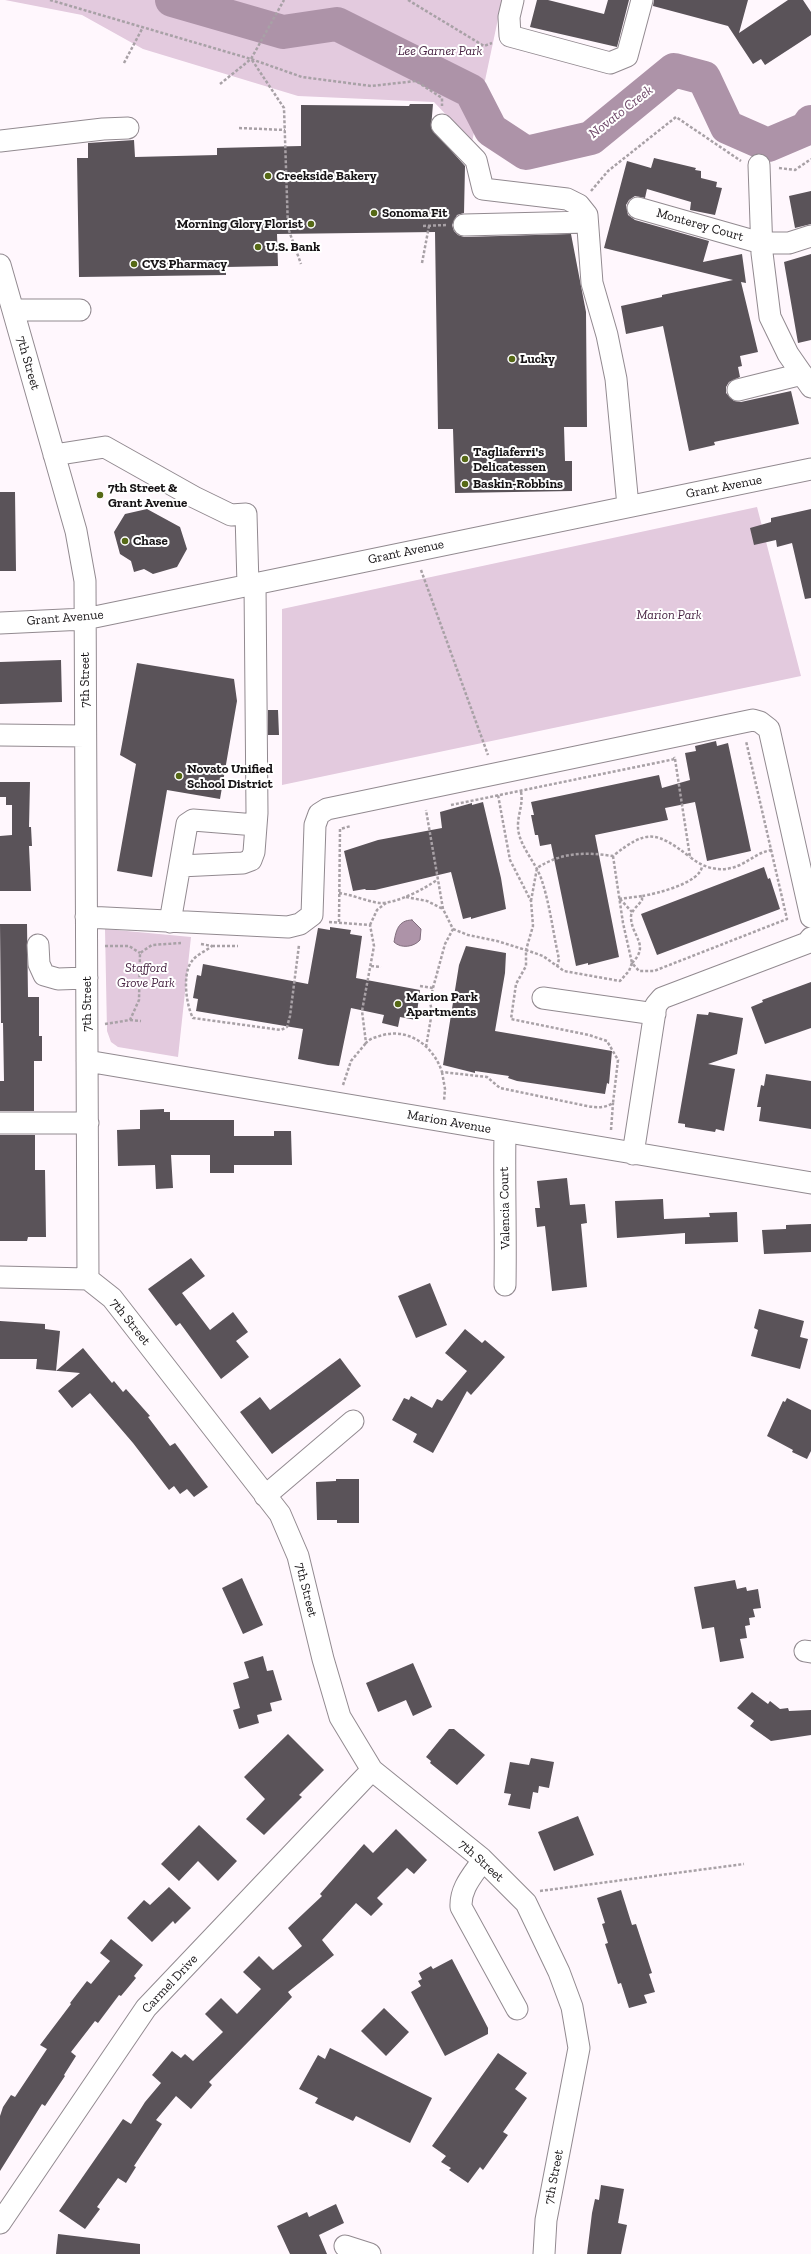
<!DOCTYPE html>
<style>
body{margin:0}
canvas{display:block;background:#fff7fd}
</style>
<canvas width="811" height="2254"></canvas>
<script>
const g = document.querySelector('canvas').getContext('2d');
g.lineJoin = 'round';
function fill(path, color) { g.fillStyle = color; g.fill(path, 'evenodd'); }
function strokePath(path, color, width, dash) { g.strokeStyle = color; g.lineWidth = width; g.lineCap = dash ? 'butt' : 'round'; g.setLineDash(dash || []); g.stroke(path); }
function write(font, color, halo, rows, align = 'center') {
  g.font = font + ' "Zilla Slab",serif'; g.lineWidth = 4; g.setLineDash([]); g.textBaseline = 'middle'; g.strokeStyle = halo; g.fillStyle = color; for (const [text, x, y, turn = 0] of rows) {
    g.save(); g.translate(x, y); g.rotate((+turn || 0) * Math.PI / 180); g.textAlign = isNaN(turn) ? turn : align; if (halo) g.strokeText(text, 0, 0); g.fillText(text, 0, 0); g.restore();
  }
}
const green = new Path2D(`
 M5 0H502L472 142 434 102 298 96 143 49 82 15Z
 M757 507 801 676 282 785V609Z
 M105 929 191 937 178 1057 118 1047 111 1042 107 1031Z`);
const water = new Path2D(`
 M412 920 421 929 420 940C414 947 401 949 394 942 396 931 398 920 412 920Z`);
const river = new Path2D(`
 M172 0 283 32 337 24 471 91 491 130 526 153 591 138 674 70 704 78 727 127 768 145 806 129 811 122`);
const building = new Path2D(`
 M537 0H548L604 14 608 0H629L617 47 530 27Z
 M654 0H748L739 33 788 0H803L811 12V35L765 65 761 59 753 64 728 26 653 6Z
 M410 104H433L431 128 465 166 464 213 457 215 452 225 454 231 458 235 464 237 571 234 586 312 587 427H564L565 461H572V491L455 493 453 429H438L435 232 277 234 278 266 226 267V275L79 277 77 158H88V143L134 140 135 157 217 155V148L301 146V105L409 106Z
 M654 158 696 168 695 170 701 171V178L717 182 716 187 722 188 715 215 690 210 691 202 647 189 645 198 635 196 629 200 626 205 628 215 635 220 709 241 703 262 742 254 746 283 741 282 758 352 740 356 742 366 738 367 740 377 729 382 726 387V393L734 401 741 402 791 391 799 424 714 442 715 445 689 451 663 326 626 334 621 306 662 297V295L733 280 604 248 627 161 651 168Z
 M811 191V224L795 228 789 196Z
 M811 254V340L798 343 784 262Z
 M0 492H15L16 571H0Z
 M147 509 180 527 187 549 177 567 153 574 144 569 134 572 131 561 120 554 114 532 125 514Z
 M811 509V598L805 599 792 543 777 547 776 540 754 545 750 528 771 522V518Z
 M61 660 62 702 0 704V662Z
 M137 663 234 679 237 701 220 799 167 790 152 877 117 871 136 764 120 755Z
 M268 710H278L279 735H268Z
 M716 741 717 746 728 743 751 851 707 861 695 802 665 808 668 820 595 835 619 957 588 965V963L576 966 551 844 540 846 538 835H535L531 815H534L531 802 659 775 662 788 690 780 685 753 696 751 695 746Z
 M0 782H30L29 827H31L32 846H29L31 891H0V836L12 835V805H6V797H0Z
 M483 802 501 878 506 909 471 919V917L463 919 451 872 375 890H366L365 889 353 891 344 851 378 840 442 828 440 812 472 803V805Z
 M764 867 768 879 770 878 780 909 657 955 641 914Z
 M0 924H27L28 997H39V1036H42V1061H34V1111H0V1081H4L3 1023H1Z
 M330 927 351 930 350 934 362 936 356 978 420 990 416 1020 400 1017 398 1027 382 1023 384 1015 351 1008 339 1066 328 1065 298 1059 303 1029 196 1011 198 999 193 998 197 975 201 976 203 964 308 984 318 928 330 930Z
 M466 946 506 953 505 973 495 1031 612 1051 609 1084 607 1083 605 1094 517 1081 508 1078 509 1076 475 1071V1073L443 1065 459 965Z
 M811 982V1028L765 1044 751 1007 763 1002 762 1000Z
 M709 1012 743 1018 737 1054 708 1064 735 1069 724 1131 716 1129 715 1132 685 1127V1124L678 1123 697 1014 708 1015Z
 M766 1074 811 1081V1129L759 1121 761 1107H757L761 1085 764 1086Z
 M164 1109V1112H170V1120H234V1136H274V1131H291L292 1165H234V1173H210V1155H171L173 1188 156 1189 155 1165 118 1166 117 1130 140 1129V1110Z
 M0 1135H35V1170H45L46 1237H28L27 1241H0Z
 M567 1178 570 1205 585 1204 587 1223 581 1224 587 1287 552 1291 545 1226 537 1227 535 1208H540L537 1181Z
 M663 1199 664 1219 710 1217 709 1213 737 1212 738 1242 685 1244V1233L617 1238 615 1201Z
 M811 1224V1252L764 1254 762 1230 786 1229V1225Z
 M191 1258 205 1276 182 1293 210 1330 233 1312 248 1332 236 1341 249 1357 221 1379 180 1323 176 1326 148 1289Z
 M430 1283 447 1325 416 1338 398 1296Z
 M759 1309 804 1321 800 1337 808 1339 800 1369 751 1356 758 1330 754 1328Z
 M0 1321 45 1324V1329L60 1331 56 1371 83 1348 112 1383 114 1381 123 1392 126 1389 150 1416 148 1417 170 1446 175 1443 208 1487 194 1497 187 1489 180 1494 174 1486 169 1490 133 1443 90 1393 72 1408 58 1391 80 1373 36 1369 37 1359H0Z
 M465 1329 482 1343 485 1340 505 1357 471 1395 467 1391 433 1453 413 1442 417 1434 392 1420 404 1398 409 1400 411 1396 432 1408 437 1399 442 1401 467 1371 445 1353Z
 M340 1358 361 1386 272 1454 240 1412 260 1397 270 1410Z
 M787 1398 811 1410V1451L807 1459 792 1452 793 1450 767 1436 783 1401 785 1402Z
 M336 1479H359V1523H337V1520H317L316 1482 336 1481Z
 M242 1578 263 1625 243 1634 222 1588Z
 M735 1580 737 1589 746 1587 747 1591 758 1589 761 1608 753 1609 755 1617 749 1618 750 1625 745 1626 747 1638 740 1639 744 1658 720 1662 714 1627 702 1629 694 1587Z
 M263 1656 267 1671 273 1670 282 1700 270 1703 272 1711 257 1715 259 1723 239 1729 233 1710 240 1708 233 1683 249 1678 244 1662Z
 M413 1663 432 1707 413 1716 406 1700 378 1712 366 1683Z
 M752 1692 768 1704 770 1701 780 1709 788 1708 789 1711 811 1710V1735L771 1741 750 1726 754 1721 737 1708Z
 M449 1729H454L485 1755 457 1785 430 1763 431 1761 426 1757Z
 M288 1734 324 1770 299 1795 302 1797 264 1835 246 1819 265 1799 244 1777Z
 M531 1758 554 1762 549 1788 539 1786 538 1793 533 1792 530 1809 508 1805 511 1794 504 1793 510 1762 529 1765Z
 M578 1816 594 1855 554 1871 538 1832Z
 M199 1825 237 1861 218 1881 198 1861 179 1881 161 1864Z
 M396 1829 427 1860 414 1874 407 1868 377 1898 383 1904 371 1916 356 1903 322 1940 334 1955 288 1992 292 1997 209 2082 212 2085 191 2109 176 2096 156 2120 162 2124 134 2166 136 2167 126 2183 118 2178 97 2207 100 2209 85 2229 59 2211 123 2119 131 2124 145 2102 161 2083 152 2075 172 2051 181 2058 185 2054 193 2061 223 2032 205 2014 221 1998 237 2014 261 1989 243 1972 259 1956 273 1970 302 1946 288 1928 322 1896 320 1894 364 1844 373 1853Z
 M169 1887 191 1908 175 1924 173 1921 152 1942 127 1918 144 1900 150 1905Z
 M621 1890 632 1925 636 1924 652 1973 649 1974 655 1992 644 1995 647 2003 629 2008 621 1983 618 1984 605 1944 608 1943 602 1924 605 1923 597 1898Z
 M111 1939 143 1965 134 1976 136 1978 121 1996 119 1995 98 2023 95 2021 71 2052 76 2056 64 2075 65 2076 45 2106 42 2104 0 2171V2116L3 2107 11 2095 15 2097 47 2049 40 2045 71 2004 70 2003 87 1981 91 1984 110 1961 100 1953Z
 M452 1959 488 2028V2034L445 2056 411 1992 421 1986 418 1981 422 1979 419 1973 431 1966 433 1969Z
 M384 2008 409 2032 386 2056 361 2031Z
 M330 2048 432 2098 410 2143 356 2116 353 2121 315 2103 318 2098 299 2089 318 2055 325 2059Z
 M498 2053 527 2073 515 2089 527 2098 503 2132 508 2135 483 2170 480 2167 468 2183 449 2170 451 2168 441 2162 446 2156 432 2146Z
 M601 2185 624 2189 618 2223 627 2225 621 2254H587L592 2213 595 2199 599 2200Z
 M336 2204 344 2223 319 2235 327 2254H290L277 2226 307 2212 309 2217Z
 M58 2234 140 2244V2254H56Z`);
const path = new Path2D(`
 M50 0 251 59 302 77 371 86 416 81 442 98V106
 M408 0 484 46 492 43
 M252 60 284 108 288 228 301 264
 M124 63 143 27
 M220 84 251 59 284 0
 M239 128 285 130
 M779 168 795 170 811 159
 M591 191 608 171 676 117 741 161
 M423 226 446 225
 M288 228 302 229
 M422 263 429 226
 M421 570 488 755
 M675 759 690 857C705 869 722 873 740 865 752 859 759 852 772 850
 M521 792C524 806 515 819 519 834 523 850 535 862 541 878 550 904 553 933 559 959L557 967
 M451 805 675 759 674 757
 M613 856 623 923 632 963
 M339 893C353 895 366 901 379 903 396 904 424 889 437 880
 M406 897 427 901 443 909
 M619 899 642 896
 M620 899 632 912
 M531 901 537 868C562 852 585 852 613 856 647 829 656 831 690 857
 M329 922 370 925 374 946 362 1011 366 1043C370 1038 377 1037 383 1035 410 1028 434 1047 442 1072L487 1077 500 1088 587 1106C597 1108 605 1108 613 1103L618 1060 607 1041 589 1035 511 1019 516 984 526 966V950L543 956 564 971 620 981 629 971 632 963 639 971H654L787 919 746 741
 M339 922 340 829 351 826
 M370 925 377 910 386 903
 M453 929 468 935 497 941 526 950 533 926 531 901 510 860 498 795
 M201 944 212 946C206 951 196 955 192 961 182 973 186 1005 193 1018L281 1030 287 1027 290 1016 299 945
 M105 946H129L140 953
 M212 946H238
 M632 963C650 945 632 937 631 918 630 911 639 905 642 900V896C655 894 701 883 702 866
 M371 966 381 967
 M420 986 433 988
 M130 1020 141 1021
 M105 1024 130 1020 139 1000 140 953 152 945 181 943
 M426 1047 432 1012 430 1002 433 988 445 944 453 929 443 909 426 810
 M442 1072 445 1089 444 1101
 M343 1085 351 1061 366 1043
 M611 1130 613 1103
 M540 1891 744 1864`);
const minor = new Path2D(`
 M513 0 509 17 510 36 610 63 627 56 642 0
 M442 125 476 160 483 189 567 199 579 205 587 215 592 283 607 335 616 379 628 506
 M0 141 103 129 128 128
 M759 165 762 253 770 317 788 354 811 387
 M638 208 761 243H789L811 236
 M464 225 587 222
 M0 265 76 531 85 581 88 1279 112 1298 280 1514 298 1556 323 1659 340 1717 372 1770 481 1858 526 1903 559 1972 572 2007 579 2048 546 2220 544 2254
 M13 310H80
 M738 390 802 374
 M54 455 105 447 194 497 231 515 246 514 248 585
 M0 623 85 619 811 469
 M0 735 85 736
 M180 866 243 863 251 860 254 852 257 813 255 584
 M86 917 288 927 300 924 312 915 315 825 319 814 327 809 753 720 760 722 769 729 811 917
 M170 922 187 824 193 820 256 825
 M38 945 39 964 44 975 58 979 87 978
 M543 998 655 1014
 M87 1061 811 1183
 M0 1123H88
 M633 1154 656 1005 662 998 807 943 811 938
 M0 1277 88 1279
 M505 1285C506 1234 504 1183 505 1132
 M265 1496 353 1421
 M805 1651 811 1652
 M483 1860C473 1875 460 1888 461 1907L517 2009
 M0 2223 146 2008 372 1770
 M345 2246 370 2254`);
const markers = [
 [268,176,4,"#566916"],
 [374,213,4,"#566916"],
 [311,224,4,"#566916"],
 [258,247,4,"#566916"],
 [134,264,4,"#566916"],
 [512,359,4,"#566916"],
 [465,459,4,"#566916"],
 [465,484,4,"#566916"],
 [100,495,4,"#566916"],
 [125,541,4,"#566916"],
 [179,776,4,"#566916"],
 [398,1004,4,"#566916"]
];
const parkNames = [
 ["Lee Garner Park",440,51],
 ["Marion Park",669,615],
 ["Stafford",146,968],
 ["Grove Park",146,983]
];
const poiNames = [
 ["Creekside Bakery",276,176],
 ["Sonoma Fit",382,213],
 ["Morning Glory Florist",303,224,"right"],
 ["U.S. Bank",266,247],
 ["CVS Pharmacy",142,264],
 ["Lucky",520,359],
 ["Tagliaferri's",473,452],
 ["Delicatessen",473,467],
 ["Baskin-Robbins",473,484],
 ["7th Street &",108,488],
 ["Grant Avenue",108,503],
 ["Chase",133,541],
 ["Novato Unified",187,769],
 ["School District",187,784],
 ["Marion Park",406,997],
 ["Apartments",406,1012]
];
const streetNames = [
 ["Monterey Court",700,225,16],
 ["7th Street",28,363,74],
 ["Grant Avenue",724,487,-11],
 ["Grant Avenue",406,552,-12],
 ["Grant Avenue",65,618,-5],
 ["7th Street",85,680,-90],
 ["7th Street",87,1004,-90],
 ["Marion Avenue",449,1122,10],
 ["Valencia Court",505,1208,-91],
 ["7th Street",130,1322,51],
 ["7th Street",306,1590,76],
 ["7th Street",481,1861,42],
 ["Carmel Drive",170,1984,-47],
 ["7th Street",554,2177,-79]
];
const waterNames = [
 ["Novato Creek",621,112,-38]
];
fill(green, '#e3cade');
fill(water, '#ad93a8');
strokePath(water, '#806d7c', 1);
strokePath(river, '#ad93a8', 34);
fill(building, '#5a5359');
strokePath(minor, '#928a90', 23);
strokePath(path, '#a8a1a6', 2.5, [3, 2]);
strokePath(minor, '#fff', 21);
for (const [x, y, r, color] of markers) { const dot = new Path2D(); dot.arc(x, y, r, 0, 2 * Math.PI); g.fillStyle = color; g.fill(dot); strokePath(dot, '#fff', 1.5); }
write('italic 13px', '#492544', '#fff', parkNames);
write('bold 13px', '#161315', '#fff', poiNames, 'left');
write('13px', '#161315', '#fff', streetNames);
write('italic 14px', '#6d4667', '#fff', waterNames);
</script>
